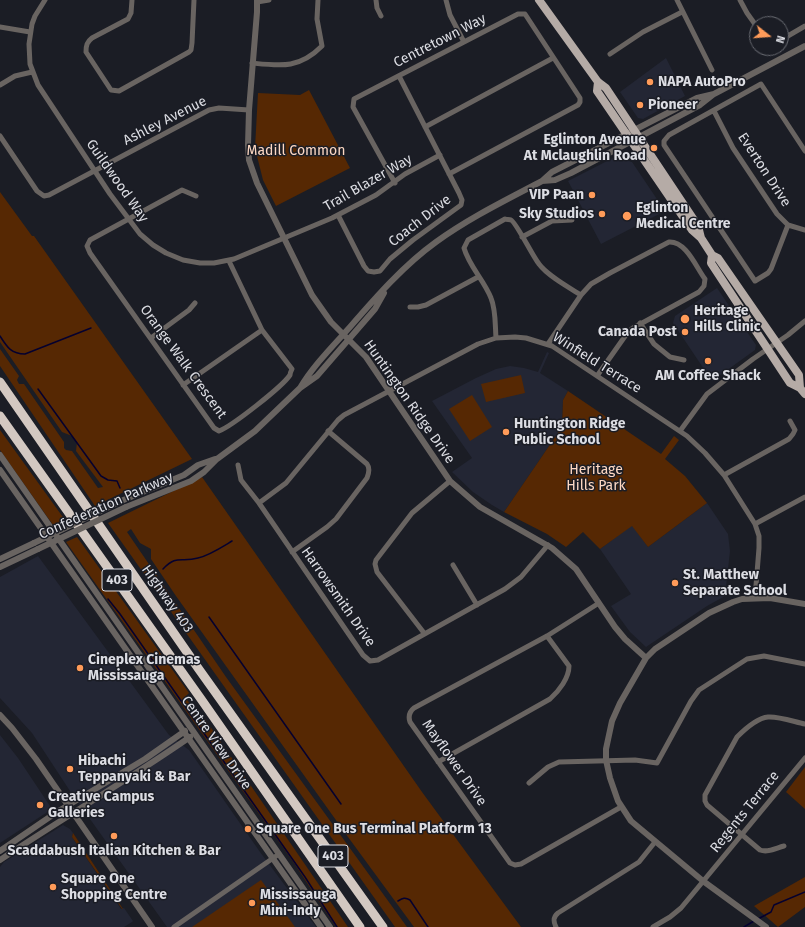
<!DOCTYPE html>
<style>
body{margin:0}
#map{position:relative;width:805px;height:927px;overflow:hidden;background:#1b1d25;font-family:"Fira Sans",sans-serif}
canvas{display:block}
.north{position:absolute;left:749px;top:16px;width:40px;height:40px;box-sizing:border-box;background:#1b1d25;border:1px solid #686a71;border-radius:50%;rotate:107deg;font-size:11px;font-weight:700;line-height:16px;text-align:center;color:#dcdde3}
.north::after{content:'';display:block;margin:auto;width:14px;height:18px;background:#ff9b59;clip-path:polygon(50% 0,100% 100%,50% 72%,0 100%)}
</style>
<div id="map">
<canvas width="805" height="927"></canvas>
<div class="north">N</div>
</div>
<script>
const g = document.querySelector('canvas').getContext('2d');
g.lineJoin = 'round';
function fill(path, color) { g.fillStyle = color; g.fill(path, 'evenodd'); }
function strokePath(path, color, width, dash) { g.strokeStyle = color; g.lineWidth = width; g.lineCap = dash ? 'butt' : 'round'; g.setLineDash(dash || []); g.stroke(path); }
function write(font, color, halo, rows, align = 'center') {
  g.font = font + ' "Fira Sans",sans-serif'; g.lineWidth = 3; g.setLineDash([]); g.textBaseline = 'middle'; g.strokeStyle = halo; g.fillStyle = color; for (const [text, x, y, turn = 0] of rows) {
    g.save(); g.translate(x, y); g.rotate((+turn || 0) * Math.PI / 180); g.textAlign = isNaN(turn) ? turn : align; if (halo) g.strokeText(text, 0, 0); g.fillText(text, 0, 0); g.restore();
  }
}
const built = new Path2D(`
 M666 58 685 96 643 119 638 118 620 92Z
 M615 157 632 162 665 211 601 244 568 181Z
 M717 288 756 345 755 350 712 381 673 323 675 316Z
 M547 352 549 353 540 373 568 391 563 400 562 427 504 512 492 505 473 492 452 472 472 458 432 401 476 378 496 369 510 366 524 368 538 372Z
 M707 503 728 534 730 551 725 596 707 606 646 647 630 632 611 606 631 594 600 549 632 525 648 547Z
 M38 556 169 735 189 750 260 852 316 927H167L70 791 32 733 0 698V577Z
 M0 735 18 758 52 809 0 843Z
 M63 825 70 829 73 833 72 837 121 909 124 908 133 921 132 922 124 927H0V867L4 862Z`);
const green = new Path2D(`
 M309 90 350 168 276 206 263 180 255 148 258 93 300 95Z
 M0 192 32 236H34L192 459 95 506 0 366V349L19 376 17 380 19 384H24L64 442V448L66 450 72 451 98 488 103 487 76 451 77 442 72 436 62 432 0 342Z
 M521 375 525 393 486 402 481 384Z
 M568 391 661 454 674 436 679 440 665 459 685 476 707 503 648 547 632 526 600 549 583 532 566 547 547 534 504 512 562 427 563 400Z
 M472 395 492 427 470 441 449 409Z
 M0 430 65 520 53 525 0 450Z
 M202 477 422 792 521 927H414L348 837 176 596 151 559V549L140 543 131 529 127 532 226 677 407 927H395L108 523Z
 M77 537 189 693 185 697 194 709 205 719 348 927H336L294 863 66 542Z
 M805 767V809L786 792Z
 M73 833 123 909H122L72 837Z
 M805 877V907L778 927 754 906Z
 M261 880 295 927H192Z`);
const stream = new Path2D(`
 M0 336C7 347 11 354 25 354L91 328
 M38 389 101 476 108 480 117 481 120 488
 M163 569C177 554 181 563 198 558 210 555 222 547 232 541
 M108 599 120 614 305 877 337 927
 M209 617 341 804
 M398 901C403 898 405 897 410 900L428 927
 M758 919 771 912 774 905 805 892
 M744 927 754 921`);
const minor = new Path2D(`
 M45 0 35 16 32 24 29 44 30 64 38 85 110 194 140 234 153 245 166 253 183 260 200 263H214L234 259 332 218 376 195 405 174 440 155
 M132 0 131 13 128 19 92 38C87 42 86 45 86 52L111 90 119 91 189 52 191 50 192 43 194 0
 M376 0 377 8 381 16
 M446 0 450 15 464 42
 M677 0 712 70
 M740 0 747 13 757 27
 M257 2 269 0
 M0 27 30 32
 M781 40 805 26
 M610 54 643 32 682 12
 M252 63C281 66 299 69 322 46L317 19 318 0
 M0 85 15 76 32 72
 M714 111 733 148 777 214 788 225 805 230
 M425 127 553 58
 M0 136 37 191 44 196 49 195 209 110 219 108 249 110
 M395 183 353 107 354 99 518 14H525L580 98V102L578 105 449 174
 M196 196 182 190 90 240 87 246 90 253 214 428 219 431C232 426 282 387 290 375 290 374 291 371 292 369L262 330 229 261
 M338 215 364 266 368 271 374 272 380 271 390 259 413 240 461 205 462 200 459 193 399 76
 M788 225 771 269 768 273 755 281 664 145V141L669 135 761 84 805 151
 M522 237 552 221 572 220
 M410 307H418L426 305 478 277
 M640 323 654 344 670 357 684 360
 M151 338 189 310 195 303
 M496 338C495 325 496 310 491 298 484 280 469 266 464 248L468 240 505 219C507 220 509 219 511 220 516 222 533 257 539 264 548 276 568 287 581 295
 M548 344 581 295 591 284 610 273 669 242C686 241 696 267 705 279L704 286 699 292 633 328 628 332 597 376
 M183 385 262 330
 M680 431 707 394 753 359 788 335 805 321
 M238 465 241 480 259 503 363 655 370 661 378 660 505 589 521 577 548 545
 M724 475 789 439 793 434 795 430 790 421
 M259 503 286 483 338 420 344 415 478 344 496 338 515 337 526 338 552 346 687 436 705 453 724 475 755 524 759 536V548L755 598
 M755 524 805 497
 M292 552 327 527 336 519 367 478C369 473 370 468 367 464L328 431
 M453 565 477 605
 M599 603 547 636 414 708C409 712 408 716 410 722L510 863 515 865 521 864 621 807
 M424 633 377 572 375 564 376 560 412 513 450 481
 M438 762 550 699C559 691 569 678 569 666L547 636
 M529 783 548 767 559 762 635 760 657 763 691 701 699 690 747 659 764 656 805 664
 M784 846C776 848 768 853 760 850L707 805 705 801V795L737 737C745 729 757 718 768 717 778 716 795 722 805 724
 M174 927 279 854
 M556 927C553 921 553 917 558 913L639 862 655 842
 M653 927 670 917 681 908 805 758`);
const tertiary = new Path2D(`
 M257 0V12L249 110 248 145 249 160 257 183 312 295 331 322 366 357 450 481 480 507 552 548 576 569 615 627 625 639 646 658
 M542 181 555 180 571 173 700 105 714 94 805 46
 M300 388C313 366 332 347 350 327 376 297 404 265 436 242 469 218 506 200 542 181L552 172 697 98 714 94
 M0 455 330 927
 M0 470 321 927
 M121 501 184 475 198 465 215 459
 M126 507 191 481 204 472 217 459 255 431 300 388 317 376 375 309 384 293
 M0 559 34 543
 M0 567 38 549
 M0 715 12 728 36 759 152 927
 M0 851 57 812 145 759 185 731
 M0 860C63 818 128 780 190 737
 M766 927 703 881 631 821 618 801 610 778 606 760V749L612 721 620 703 646 658 655 649 709 613 733 602 742 599 770 598 805 604`);
const primary = new Path2D(`
 M539 0 598 82 606 88 698 226 701 238
 M598 82 597 91 692 230 701 238 712 255 718 258 799 375 800 388 805 394
 M712 255 711 263 790 383 800 388`);
const motorway = new Path2D(`
 M0 382 198 668 383 927
 M0 416 201 699 360 927`);
const tertiaryBridge = new Path2D(`
 M34 543 121 501
 M38 549 126 507`);
const markers = [
 [650,82,4,"#ff9b59"],
 [640,105,4,"#ff9b59"],
 [654,148,4,"#ff9b59"],
 [592,195,4,"#ff9b59"],
 [602,214,4,"#ff9b59"],
 [627,216,5,"#ff9b59"],
 [685,319,5,"#ff9b59"],
 [685,332,4,"#ff9b59"],
 [708,361,4,"#ff9b59"],
 [506,432,4,"#ff9b59"],
 [675,583,4,"#ff9b59"],
 [80,668,4,"#ff9b59"],
 [70,769,4,"#ff9b59"],
 [40,805,4,"#ff9b59"],
 [248,829,4,"#ff9b59"],
 [114,836,4,"#ff9b59"],
 [53,887,4,"#ff9b59"],
 [252,903,4,"#ff9b59"]
];
const shields = [
 [117,580,30],
 [333,856,30]
];
const shieldNames = [
 ["403",117,580],
 ["403",333,856]
];
const streetNames = [
 ["Centretown Way",440,41,-27],
 ["Ashley Avenue",165,121,-27],
 ["Everton Drive",764,170,57],
 ["Guildwood Way",117,181,55],
 ["Trail Blazer Way",368,183,-30],
 ["Coach Drive",420,221,-38],
 ["Orange Walk Crescent",183,362,54],
 ["Winfield Terrace",597,363,32],
 ["Huntington Ridge Drive",409,402,55],
 ["Confederation Parkway",106,506,-24],
 ["Harrowsmith Drive",338,597,55],
 ["Highway 403",167,599,55],
 ["Centre View Drive",216,743,55],
 ["Mayflower Drive",454,763,55],
 ["Regents Terrace",745,812,-51]
];
const poiNames = [
 ["NAPA AutoPro",658,82],
 ["Pioneer",648,105],
 ["Eglinton Avenue",646,140,"right"],
 ["At Mclaughlin Road",646,156,"right"],
 ["VIP Paan",584,195,"right"],
 ["Eglinton",636,208],
 ["Medical Centre",636,224],
 ["Sky Studios",594,214,"right"],
 ["Heritage",694,311],
 ["Hills Clinic",694,327],
 ["Canada Post",677,332,"right"],
 ["AM Coffee Shack",708,376,"center"],
 ["Huntington Ridge",514,424],
 ["Public School",514,440],
 ["St. Matthew",683,575],
 ["Separate School",683,591],
 ["Cineplex Cinemas",88,660],
 ["Mississauga",88,676],
 ["Hibachi",78,761],
 ["Teppanyaki & Bar",78,777],
 ["Creative Campus",48,797],
 ["Galleries",48,813],
 ["Square One Bus Terminal Platform 13",256,829],
 ["Scaddabush Italian Kitchen & Bar",114,851,"center"],
 ["Square One",61,879],
 ["Shopping Centre",61,895],
 ["Mississauga",260,895],
 ["Mini-Indy",260,911]
];
const parkNames = [
 ["Madill Common",296,151],
 ["Heritage",596,470],
 ["Hills Park",596,486]
];
fill(built, '#232634');
fill(green, '#562803');
strokePath(stream, '#05002f', 1.5);
strokePath(minor, '#696461', 5);
strokePath(tertiary, '#696461', 6);
strokePath(primary, '#b5aba6', 8);
strokePath(motorway, '#d3c8c1', 9);
strokePath(tertiaryBridge, '#696461', 6);
for (const [x, y, r, color] of markers) { const dot = new Path2D(); dot.arc(x, y, r, 0, 2 * Math.PI); g.fillStyle = color; g.fill(dot); strokePath(dot, '#1b1d25', 1.5); }
for (const [x, y, w] of shields) { const box = new Path2D(); box.roundRect(x - w / 2, y - 11, w, 22, 3); g.fillStyle = '#1b1d25'; g.fill(box); strokePath(box, '#dcdde3', 1); }
write('bold 13px', '#dcdde3', null, shieldNames);
write('14px', '#dcdde3', '#1b1d25', streetNames);
write('bold 14px', '#dcdde3', '#1b1d25', poiNames, 'left');
write('14px', '#fdd8c3', '#1b1d25', parkNames);
</script>
